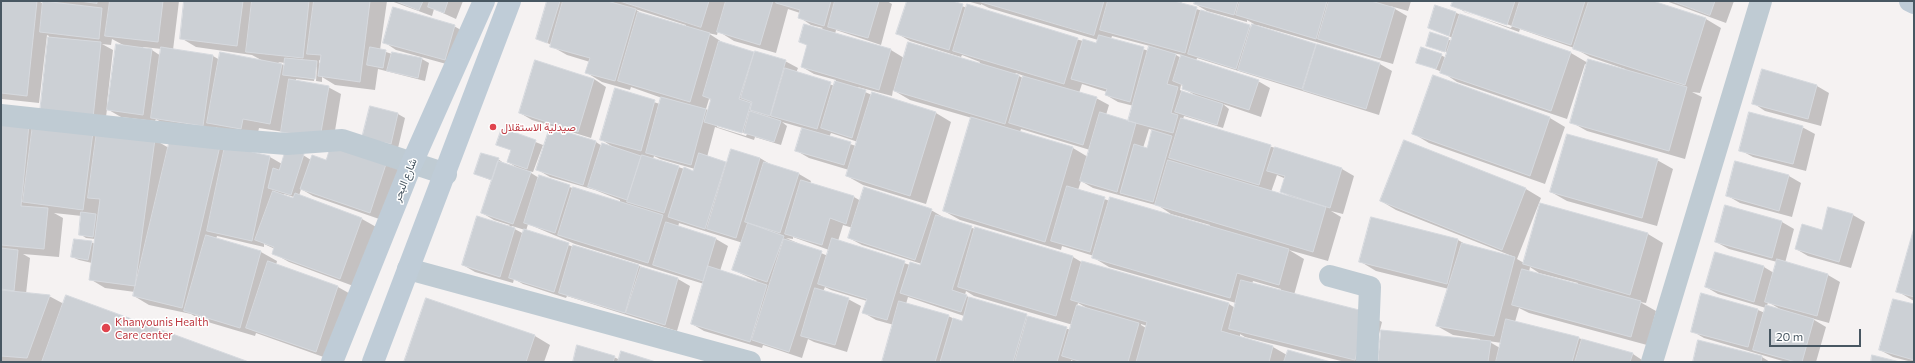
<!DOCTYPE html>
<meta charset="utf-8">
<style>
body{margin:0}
#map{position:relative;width:1915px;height:363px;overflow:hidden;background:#f5f2f2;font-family:Commissioner,sans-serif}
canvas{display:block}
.frame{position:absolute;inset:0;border:2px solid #485762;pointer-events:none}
.scale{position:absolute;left:1769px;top:329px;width:92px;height:18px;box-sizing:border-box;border:2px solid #485762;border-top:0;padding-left:5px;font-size:12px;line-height:14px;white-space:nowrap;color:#485762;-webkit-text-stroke:3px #fff;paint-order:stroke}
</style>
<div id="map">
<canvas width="1915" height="363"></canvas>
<div class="frame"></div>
<div class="scale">20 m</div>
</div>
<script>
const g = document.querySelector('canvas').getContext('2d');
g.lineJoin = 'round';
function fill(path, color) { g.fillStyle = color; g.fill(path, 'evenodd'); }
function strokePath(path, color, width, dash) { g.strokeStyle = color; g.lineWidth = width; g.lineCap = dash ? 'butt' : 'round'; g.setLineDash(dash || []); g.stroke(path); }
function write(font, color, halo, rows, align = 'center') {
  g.font = font + ' Commissioner,Vazirmatn,sans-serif'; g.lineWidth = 3; g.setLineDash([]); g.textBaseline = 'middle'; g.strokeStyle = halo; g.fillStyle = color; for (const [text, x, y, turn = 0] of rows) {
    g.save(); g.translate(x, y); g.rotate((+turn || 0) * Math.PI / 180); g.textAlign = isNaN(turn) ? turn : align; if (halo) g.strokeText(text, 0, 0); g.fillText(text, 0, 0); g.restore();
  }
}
const shadow = new Path2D(`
 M1 1H38L44 4 52 3 49 1H179L173 50 213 56 220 60 263 61 252 55 196 47 181 38 185 1H387L380 50 392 54V53L422 59 429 63 425 81 378 69 375 90 335 85 322 77V82L316 81 317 67H315L314 81 296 79V81L328 87 341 94 333 143 399 169 382 220 313 196 301 189 299 196 362 219 378 228 356 287 289 262 273 253 275 249 264 244V247L217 236 216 239 261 252 277 261 276 265 338 287 354 296 332 360 256 333 255 336 201 320 191 314 149 305 134 296 135 292 105 288 90 279 92 263 79 260 72 257 91 242 95 244V239L86 238 80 234 82 216 54 213 63 218 59 257 23 254 30 258 26 294 49 296 64 304 247 362H1V123L155 140 169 148 172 136 270 157 282 164 303 155 311 160 326 161 332 144 294 138 284 132 259 128 257 137 223 131 216 127 215 132 164 124 156 119 155 121 121 117 107 109 105 125 41 112 49 36 47 35 39 103 2 99ZM112 39 125 46 109 103H107L113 50 102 44 111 45ZM143 47 162 49 161 56 152 50 143 49ZM319 60 321 61V64L319 63ZM278 62 285 63V66ZM284 194 294 197 293 200 283 196Z
 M391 1H463L456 19 434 9 432 16Z
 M548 1H604L614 3 610 1H887L892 4 881 45 836 30 835 34 891 50 904 58 979 64 980 62 962 55 961 57 910 41 898 34 908 1H949L967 8 1097 45 1098 40 989 8 981 4V5L967 1H1182L1181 4 1252 27 1254 24 1247 20V22L1207 11 1195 4 1196 1H1411L1408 11 1390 6 1407 16 1393 64 1257 25 1256 26 1380 64 1392 71 1379 115 1197 58 1196 61 1258 81 1270 88 1261 117 1223 104 1229 109 1223 128 1184 116 1183 119 1342 169 1354 176 1343 214 1331 211 1341 217 1328 261 1289 250 1304 259 1294 295 1366 313 1382 322 1372 362H1345L1245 337 1240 334V338L1273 347 1287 355 1327 362H1075L1071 360V362H883L894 325 876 320 864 313 867 301 831 290 825 287 823 292 848 299 861 306 847 352 814 342 808 339 802 358 763 345 762 348 704 331 692 324 704 284 575 244 528 224 526 231 574 247 639 266 678 279 690 286 677 331 567 296 566 298 523 284 514 279 513 283 475 272 463 265 510 225 494 220 482 213 493 181 475 174 498 159 505 164 518 168 508 162 512 151 498 144 503 129 543 145 533 172 528 171 539 178 620 202V200L595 190 550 177 538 170 550 128 596 142 602 146 613 147 602 140 615 90 660 104 662 98 631 87 630 90 602 82 587 73 590 62 567 55 551 46 552 45 537 39ZM635 9 686 25V27L642 14ZM788 9 800 13 799 17 811 25 823 28 801 42 808 46 802 67 814 74 836 80 835 86 796 73 798 68 785 61 725 44 708 33 717 35 718 31 734 41 776 53ZM1112 36 1150 46 1149 51 1111 39ZM1173 53 1182 55 1181 58ZM1016 73 1024 76 1023 78 1015 74ZM1082 84 1107 92 1106 95 1118 102 1134 106 1129 122 1106 115 1109 105 1096 98 1079 93ZM1181 85 1184 87V89L1197 96 1188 94 1180 90ZM858 87 892 96 893 90 910 100 972 118 944 211 960 220 1061 250 1062 246 1094 256V258L1109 267 1236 303 1235 308 1229 304 1083 263 1073 257 975 229 943 218V217L931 210 861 201 854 197 810 184 811 181 799 174 773 166 760 158 731 150 727 163 707 157 715 127 754 140 755 137 781 145 787 126 782 122 803 128 797 151 809 158 849 170 847 176 863 185 926 204 951 122 936 113 872 95 858 89ZM709 99 711 100 708 111 706 109ZM717 125 747 134 746 136 717 127ZM1021 129 1090 150 1088 157 1073 148 1020 132ZM1149 129 1153 130 1147 149 1143 148ZM831 133 858 142 856 146 829 137ZM654 156 660 159 695 169 694 172 653 159ZM1277 175 1286 179 1281 191 1291 197 1271 192ZM1081 181 1093 188 1159 206 1171 214 1210 225 1209 227 1110 201 1078 190ZM679 223 743 243 733 270 757 281 756 282 720 271 728 246 716 239 678 227ZM843 225 853 228 849 238 862 245 922 264 921 267 910 265 838 241ZM512 226 525 230 524 234 511 227ZM793 237 829 250 828 256 786 238 793 239ZM1253 281 1281 289 1280 291 1252 284ZM966 291 974 296 1073 325 1071 330 972 299 965 295ZM908 297 964 316 962 322 948 316 906 304ZM1078 303 1087 308 1077 306ZM1141 324 1147 326 1146 328 1141 325Z
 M1454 1H1650L1706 19 1721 28 1700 93 1692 92 1702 97 1685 159 1587 131 1571 122 1587 65 1585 64 1567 119 1457 82 1442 72 1418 62 1441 55 1446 58 1448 53 1441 49 1440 50 1443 52 1427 45 1431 33 1452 41 1453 38 1429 28 1436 6 1571 53 1588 63 1624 70 1625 69 1590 57 1574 48 1520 29 1519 32 1465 12 1453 5ZM1464 9 1512 26 1511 28 1464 12Z
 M1666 1H1734L1726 23Z
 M454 26 466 33 457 67 396 50 384 42Z
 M535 62 594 79 606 87 591 138 532 120 520 113Z
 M1762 71 1817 86 1829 93 1821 126 1765 111 1753 103Z
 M398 114 405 118 398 148 370 141Z
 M1550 118 1565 127 1545 184 1429 143 1414 134Z
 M1802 127 1815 134 1806 171 1753 157 1740 150Z
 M1404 141 1526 189 1541 198 1517 259 1524 263 1648 234 1663 243 1646 303 1640 302 1656 311 1647 345 1529 313 1519 308 1515 322 1578 338 1633 354 1645 362H1379L1480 341V339L1453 335 1437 326 1449 289 1376 271 1361 262 1458 240 1467 245 1512 257V256L1396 210 1381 201ZM1530 267 1539 273 1578 283 1577 285 1529 272ZM1488 341 1502 343 1500 348Z
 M1657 160 1673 169 1657 226 1567 201 1551 192Z
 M1789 176 1801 183 1792 217 1740 203 1728 196Z
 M1726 206 1782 222 1794 229 1785 263 1828 275 1840 282 1829 323 1811 318 1826 327 1816 362H1786L1704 338 1692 331 1758 310 1765 313 1766 308 1718 294 1706 287 1716 253 1764 267 1774 273 1777 262 1729 249 1716 242ZM1768 302 1780 309 1767 306Z
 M1829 208 1853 215 1865 222 1851 268 1808 256 1796 249 1822 231Z
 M1914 232V301L1897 291Z
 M1914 305V362H1912L1893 357 1880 350Z
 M535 336 550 345 544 362H406Z
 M614 357 620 360 653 362H574Z
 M1762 357 1770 362H1694Z`);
const building = new Path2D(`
 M1 1H37L27 96 1 93Z
 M43 1 102 8 99 39 40 32Z
 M80 1H97V3Z
 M110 1H163L158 42 105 36Z
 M184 1H243L237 46 180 39Z
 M252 1H309L303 58 246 52Z
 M314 1H370L360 82 318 76 321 55 307 54Z
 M396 1H423L419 10Z
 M430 1H448L444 13 428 7Z
 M547 1H560L547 43 536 39Z
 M563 1H607L636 9 615 81 585 73 590 58 550 47Z
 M620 1H709L701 27Z
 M726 1H773L760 45 717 32Z
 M777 1H831L824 26 798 18 800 10 776 3Z
 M835 1H879L868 38 828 27Z
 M907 1H952L963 4 949 50 896 34Z
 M978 1H1104L1094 35Z
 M1108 1H1174L1197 7 1185 53 1100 30Z
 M1195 1H1238L1234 15 1194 4Z
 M1240 1H1327L1316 39 1236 15Z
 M1329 1H1371L1395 8 1380 58 1318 39Z
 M1453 1H1515L1507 25 1451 6Z
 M1520 1H1585L1571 45 1512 26Z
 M1589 1H1653L1706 18 1685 85 1573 49Z
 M1672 1H1715L1710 15Z
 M967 4 1078 38 1064 84 953 51Z
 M1435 5 1456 12 1449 36 1428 28Z
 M393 7 455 25 445 60 383 43Z
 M1201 10 1250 25 1236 69 1188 54Z
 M638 12 710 33 690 102 618 81Z
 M1460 14 1571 52 1551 111 1440 73Z
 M804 24 891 49 879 90 801 67 807 45 799 42Z
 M1252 24 1316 44 1302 89 1238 70Z
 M1430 32 1449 38 1445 52 1426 46Z
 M1099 35 1144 47 1130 102 1105 95 1107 89 1071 79 1083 39 1096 43Z
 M48 37 101 42 93 118 40 112Z
 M719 41 754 52 739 99 751 103 742 133 704 122 711 99 703 96Z
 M908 42 1019 75 1005 124 894 91Z
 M116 44 152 49 143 115 107 110Z
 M1317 44 1380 63 1366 109 1303 90Z
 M1149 46 1176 54 1167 84 1178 87 1171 113 1178 115 1173 133 1128 121Z
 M161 47 213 55 203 126 151 118Z
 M370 47 386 50 383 68 367 65Z
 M1421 47 1442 54 1436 69 1416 63Z
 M755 51 786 60 770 116 750 110 752 102 741 98Z
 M220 52 282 64 270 124 243 119 241 129 207 123Z
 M392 52 422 58 418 78 387 71Z
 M1181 55 1259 80 1249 110 1182 89 1183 85 1173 81Z
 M285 58 317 61 315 79 283 75Z
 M1588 59 1687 87 1669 151 1570 123Z
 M535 60 594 79 578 132 519 113Z
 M785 68 831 82 817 129 771 116Z
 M1762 69 1817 85 1808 119 1752 104Z
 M1433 75 1550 117 1530 176 1412 134Z
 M1023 76 1097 97 1083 145 1009 123Z
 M289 79 329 86 320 138 281 132Z
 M835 81 866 90 852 138 821 128Z
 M615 88 655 100 641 151 600 140Z
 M1182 91 1223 104 1217 125 1175 112Z
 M872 92 936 112 910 196 846 176Z
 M661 97 706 109 691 165 646 153Z
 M370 106 398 113 391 144 362 138Z
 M750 111 781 121 774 142 744 133Z
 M1100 112 1136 123 1117 192 1080 181Z
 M1749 112 1803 126 1793 164 1739 151Z
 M971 117 1073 147 1045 242 943 211Z
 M1181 118 1271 145 1259 185 1169 158Z
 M1 122 29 125 21 206 48 208 44 249 1 245Z
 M33 124 93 132 83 210 23 202Z
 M550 127 596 141 583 185 536 170Z
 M502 128 536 140 527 169 507 162 511 150 496 145Z
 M802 128 851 142 844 165 795 151Z
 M1152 130 1172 136 1153 202 1120 193 1134 144 1147 148Z
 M97 131 155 139 135 286 89 280 100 199 88 198Z
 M1567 134 1658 159 1642 218 1550 192Z
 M171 135 220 146 182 308 133 296Z
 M1404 140 1526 188 1502 250 1380 201Z
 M332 142 387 161 370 213 300 189 312 155 326 160Z
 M602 143 641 156 627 200 588 187Z
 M225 146 270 156 252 241 207 231Z
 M1275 147 1342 168 1330 208 1280 192 1285 176 1267 171Z
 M286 149 304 154 291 195 268 188 273 168 279 170Z
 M731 149 760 158 736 238 707 229Z
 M481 153 499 158 492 180 474 174Z
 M699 153 726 162 705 229 668 217 684 167 693 171Z
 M642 155 679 166 664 213 627 202Z
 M1168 160 1326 207 1313 252 1155 205Z
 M498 161 531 172 513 224 481 213Z
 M1735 161 1789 175 1779 211 1726 196Z
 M764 162 799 173 780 233 745 222Z
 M539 175 570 185 555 233 524 223Z
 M801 180 854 196 846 224 830 218 822 245 785 234Z
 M1067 186 1105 197 1090 252 1051 241Z
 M573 187 663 215 648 263 558 235Z
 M864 187 932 209 915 260 848 238Z
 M273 191 293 198 295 193 362 218 340 279 272 254 274 247 255 240Z
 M1110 197 1289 249 1279 285 1237 273 1230 298 1092 258Z
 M1540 203 1648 233 1630 295 1523 264Z
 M1725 205 1782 221 1772 258 1715 242Z
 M1828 207 1853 214 1839 262 1795 249 1802 224 1822 230Z
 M81 212 96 214 93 237 79 235Z
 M936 215 972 226 952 290 967 295 961 312 900 293 910 262 920 265Z
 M477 216 515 228 500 277 462 265Z
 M1371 217 1458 239 1447 284 1359 262Z
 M666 222 716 238 703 281 653 265Z
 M748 223 784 236 767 282 732 270Z
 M975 227 1073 256 1056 316 958 287Z
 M1914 228V297L1896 292Z
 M524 229 569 243 554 292 509 278Z
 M206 235 261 251 240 328 184 311Z
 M832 238 905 261 887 320 862 313 867 299 818 284Z
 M74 239 92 241 88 260 71 257Z
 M784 239 822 251 789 352 752 340Z
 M1462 243 1515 257 1494 336 1436 326Z
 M573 245 639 265 625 313 559 293Z
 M1 248 18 250 14 291 1 289Z
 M1715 252 1764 266 1754 302 1705 287Z
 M1777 259 1828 274 1817 316 1765 302Z
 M268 261 338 286 316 352 246 328Z
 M1082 261 1229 303 1221 331 1273 346 1269 362H1136L1147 322 1071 300Z
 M708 266 767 285 750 342 691 324Z
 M641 267 678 278 665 325 626 313Z
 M1522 269 1641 301 1631 337 1512 305Z
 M1241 280 1367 312 1355 360 1229 329Z
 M815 288 849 298 835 345 801 336Z
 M1 290 50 295 27 358 1 356Z
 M1701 293 1758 309 1748 347 1691 332Z
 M66 295 249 362H42Z
 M969 297 1027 314 1013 362H940L953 318 962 321Z
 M426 298 535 335 526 362H404Z
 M1893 299 1914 304V360L1879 350Z
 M899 301 949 315 935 362H882Z
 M1077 305 1139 323 1128 362H1082L1062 356Z
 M1766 305 1814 319 1802 362H1796L1753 350Z
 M1028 316 1067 327 1057 362H1015Z
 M1506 319 1579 337 1572 362H1496Z
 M1381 330 1491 341 1488 362H1378Z
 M1582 339 1633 353 1630 362H1575Z
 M1698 340 1762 356 1761 362H1693Z
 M577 345 615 356 613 362H573Z
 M1288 350 1331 362H1284Z
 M621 351 656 362H618Z
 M1872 355 1900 362H1871Z`);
const street = new Path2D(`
 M1 115 223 139 287 144 342 140 446 174
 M408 269 750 362
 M1330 276 1370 287 1367 362
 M1652 362 1761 1`);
const secondary = new Path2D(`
 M1910 1 1914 3
 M332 362 412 163 484 1
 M373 362 510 1`);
const markers = [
 [493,127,4,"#e0444e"],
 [106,328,5,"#e0444e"]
];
const healthNames = [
 ["صيدلية الاستقلال",501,127],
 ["Khanyounis Health",115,322],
 ["Care center",115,335]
];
const streetNames = [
 ["شارع البحر",405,180,-68]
];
fill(shadow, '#0003');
fill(building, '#ccd0d5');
strokePath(building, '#d6d9de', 1);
strokePath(street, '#bfcbd3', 22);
strokePath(secondary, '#bfccd7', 22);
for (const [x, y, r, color] of markers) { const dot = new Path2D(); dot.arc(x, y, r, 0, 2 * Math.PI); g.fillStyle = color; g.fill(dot); strokePath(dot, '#fff', 1.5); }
write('11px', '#be3a42', '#fff', healthNames, 'left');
write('11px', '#485762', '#fff', streetNames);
</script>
